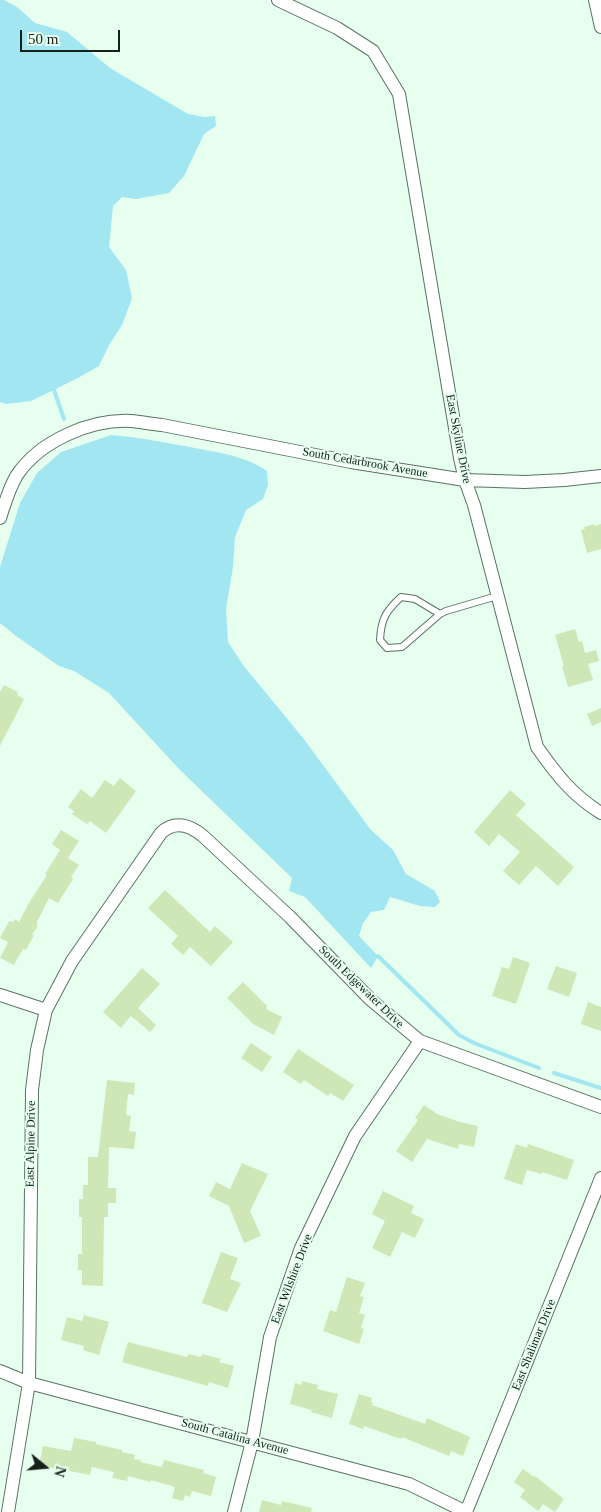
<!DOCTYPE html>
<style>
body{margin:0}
#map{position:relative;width:601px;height:1512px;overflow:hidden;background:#e6ffee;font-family:Georgia,serif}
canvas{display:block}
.north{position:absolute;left:20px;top:1442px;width:50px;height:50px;-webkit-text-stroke:4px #e6ffee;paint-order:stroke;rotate:107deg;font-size:14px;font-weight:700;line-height:20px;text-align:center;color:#152019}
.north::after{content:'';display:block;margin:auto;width:18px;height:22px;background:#152019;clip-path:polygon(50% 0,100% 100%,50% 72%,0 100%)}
.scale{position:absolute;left:20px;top:30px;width:100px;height:22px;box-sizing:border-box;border:2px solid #152019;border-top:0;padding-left:6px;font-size:15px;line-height:18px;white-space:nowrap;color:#152019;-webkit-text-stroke:4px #e6ffee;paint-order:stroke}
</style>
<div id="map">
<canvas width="601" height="1512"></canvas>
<div class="north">N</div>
<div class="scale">50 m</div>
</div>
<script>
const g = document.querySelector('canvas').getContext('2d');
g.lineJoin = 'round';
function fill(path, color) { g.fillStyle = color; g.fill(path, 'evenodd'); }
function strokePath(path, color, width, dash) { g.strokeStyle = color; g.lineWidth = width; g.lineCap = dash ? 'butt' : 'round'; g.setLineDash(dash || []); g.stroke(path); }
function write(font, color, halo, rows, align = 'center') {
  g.font = font + ' Georgia,serif'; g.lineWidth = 4; g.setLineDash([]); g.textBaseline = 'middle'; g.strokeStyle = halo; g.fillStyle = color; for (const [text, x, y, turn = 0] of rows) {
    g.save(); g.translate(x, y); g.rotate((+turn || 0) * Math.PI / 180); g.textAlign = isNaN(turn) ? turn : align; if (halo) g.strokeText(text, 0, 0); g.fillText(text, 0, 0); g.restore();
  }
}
const water = new Path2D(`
 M0 0H4L17 7 35 23 67 32 110 68 188 114 205 117 215 116 216 126 204 134 184 176 169 193 136 199 122 197 113 206 109 247 126 270 132 298 122 325 109 345 99 366 78 378 31 401 6 404 0 402Z
 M111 435C140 437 167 443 195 448 219 453 246 456 267 471L268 485 263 499 246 510 235 537 233 567 226 609 228 642 243 665 303 738 371 830 393 850 406 874 435 891 440 902 435 907 420 906 390 897 384 910 371 912 363 923 359 936 378 956 371 968 305 897 289 891 292 878 179 769 109 693 74 671 59 666 16 636 0 623V567L20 503 37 473 61 452Z`);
const stream = new Path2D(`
 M54 390 64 419
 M378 956 459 1035 474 1043 539 1068
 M554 1073 601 1088`);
const building = new Path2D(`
 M595 524V526L601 524V549L587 553 581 530 585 529 584 527Z
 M575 629 579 642 582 641 585 653 596 650 599 661 588 664 593 680 568 687 562 666H564L555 635Z
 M4 685 18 692 17 695 24 699 0 746V692Z
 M601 708V722L592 726 587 714Z
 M120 778 136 791 106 833 90 821 87 824 72 814 74 811 68 807 81 789 92 798 105 780 114 786Z
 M510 790 526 804 516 815 574 867 558 886 536 866 519 885 503 871 520 852 499 834 489 846 474 832Z
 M61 830 79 841 68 858 79 865 71 877 73 879 58 903 49 898 37 922V927L32 935H34L26 950 23 949 14 965 0 958 8 942 0 938 9 921 13 922 15 919 19 922 30 901 47 875 45 874 60 850 52 844Z
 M165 890 210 932 215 926 233 942 211 966 190 947 183 955 171 944 178 936 148 908Z
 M513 957 530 963 516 1004 492 996 502 967 509 969Z
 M556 966 577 973 569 997 547 989Z
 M142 968 160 984 138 1008 156 1025 150 1032 131 1016 121 1028 103 1012Z
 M243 982 267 1006 266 1009 282 1017 274 1035 253 1024 227 998Z
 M588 1002 601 1007V1031L581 1024Z
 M251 1043 272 1057 262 1072 241 1058Z
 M298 1049 354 1085 343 1101 330 1093 328 1096 304 1080 301 1084 283 1072Z
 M107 1080 135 1083 134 1095 128 1094 126 1115 131 1116 129 1131 136 1132 134 1149 109 1147 108 1188H116V1203H108V1217H104L103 1286 82 1285V1270H78V1254H82V1217H79V1199H83V1185H88V1157H98Z
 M424 1105 437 1114 460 1122 478 1126 474 1147 459 1144 458 1149 427 1139 412 1162 396 1151 418 1120 415 1118Z
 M516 1144 527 1148 528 1144 574 1160 567 1180 542 1172V1174L527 1170 522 1185 504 1179Z
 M242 1163 268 1174 250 1211 261 1236 244 1243 229 1206 209 1196 216 1182 230 1189Z
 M383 1191 414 1206 411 1213 424 1219 415 1238 402 1232 390 1257 372 1248 385 1221 372 1214Z
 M221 1252 238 1258 230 1279 241 1283 227 1312 202 1303Z
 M347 1277 365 1283 360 1296 364 1297 359 1313 365 1315 361 1328 364 1329 359 1344 323 1331 330 1310 336 1312Z
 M84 1315 109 1322 99 1355 83 1350 84 1346 61 1340 67 1317 82 1321Z
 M128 1342 187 1357 188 1354 201 1357 202 1354 221 1359 219 1362 234 1366 228 1388 209 1382 208 1386 122 1362Z
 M302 1381 318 1385 317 1389 338 1394 332 1418 311 1412 312 1410 290 1404 295 1383 302 1385Z
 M359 1394 372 1398 371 1402 373 1403 372 1405 425 1424 427 1418 470 1437 463 1456 451 1451 449 1456 402 1437 401 1439 364 1426 363 1429 349 1424Z
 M74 1438 96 1442V1444L122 1450V1452L135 1455 134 1459 141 1460 140 1462 162 1467 164 1460 204 1470 203 1473 216 1477 211 1496 192 1491 190 1497 185 1495 183 1501 172 1498 175 1487 151 1480V1482L128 1476 127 1481 112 1478 114 1472 92 1467 90 1475 39 1465 43 1446 71 1451Z
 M523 1469 534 1477 535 1476 564 1499 555 1512 543 1504 538 1511 520 1497 525 1490 514 1482Z
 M262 1500 281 1505 282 1501 312 1508 311 1512H259Z`);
const service = new Path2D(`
 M440 614 415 599 401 597C386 611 381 619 380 640L387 648 402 647 440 614 446 611 497 596`);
const minor = new Path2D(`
 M278 0 337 28 373 51 399 94 460 458 465 480 474 505 537 747C556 774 572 795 601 813
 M595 0 601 27
 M0 518C5 503 9 488 17 475 40 441 90 419 131 421 141 422 152 424 162 425L351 462 465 480 525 482 564 480 601 476
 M0 995 46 1010
 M0 1371 29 1383 409 1484 466 1512
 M8 1512 29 1383 32 1090 37 1050 46 1010 72 961 161 833C174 820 190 825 203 836L290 917 371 1000 420 1041 601 1107
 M234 1512 252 1442 270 1337 301 1248 355 1136 420 1041
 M466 1512 601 1178`);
const streetNames = [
 ["East Skyline Drive",458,439,79],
 ["South Cedarbrook Avenue",365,463,10],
 ["South Edgewater Drive",361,987,44],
 ["East Alpine Drive",31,1144,-89],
 ["East Wilshire Drive",292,1279,-69],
 ["East Shalimar Drive",534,1345,-68],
 ["South Catalina Avenue",235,1437,15]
];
fill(water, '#a1e6f1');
strokePath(stream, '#a1e6f1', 4);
fill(building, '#cfe7b6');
strokePath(service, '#577361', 8);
strokePath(minor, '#577361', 14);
strokePath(service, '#fff', 6);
strokePath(minor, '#fff', 12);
write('12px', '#152019', '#e6ffee', streetNames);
</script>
